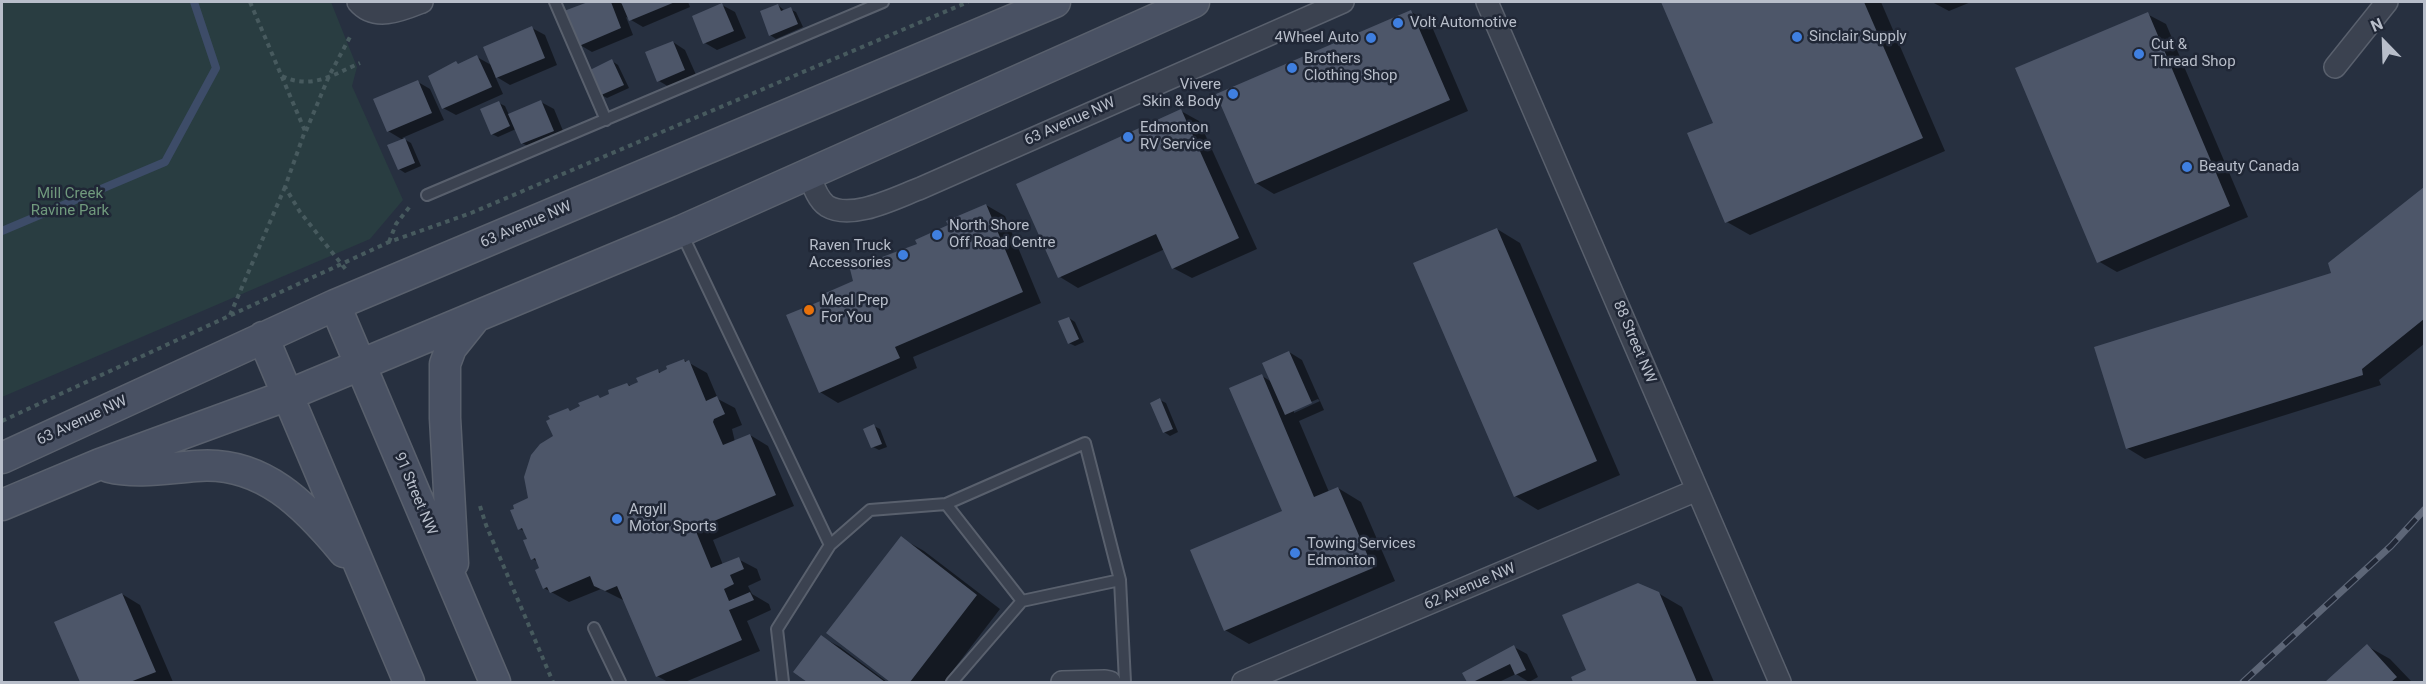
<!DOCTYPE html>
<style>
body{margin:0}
#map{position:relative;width:2426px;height:684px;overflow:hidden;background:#273040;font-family:Roboto,sans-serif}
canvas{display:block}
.frame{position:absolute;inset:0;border:3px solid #b8beca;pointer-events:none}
.north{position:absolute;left:2354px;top:12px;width:60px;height:60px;-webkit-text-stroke:4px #202736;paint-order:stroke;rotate:337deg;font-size:16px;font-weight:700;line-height:24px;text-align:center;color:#b8beca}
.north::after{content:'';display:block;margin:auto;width:21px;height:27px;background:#b8beca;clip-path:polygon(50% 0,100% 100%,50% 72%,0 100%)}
</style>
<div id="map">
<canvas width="2426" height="684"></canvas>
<div class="frame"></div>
<div class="north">N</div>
</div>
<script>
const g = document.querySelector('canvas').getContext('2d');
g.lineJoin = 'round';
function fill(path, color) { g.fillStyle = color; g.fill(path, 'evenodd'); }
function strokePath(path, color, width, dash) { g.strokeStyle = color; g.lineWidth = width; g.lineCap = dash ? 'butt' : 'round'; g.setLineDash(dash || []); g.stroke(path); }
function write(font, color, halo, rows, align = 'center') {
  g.font = font + ' Roboto,sans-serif'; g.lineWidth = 5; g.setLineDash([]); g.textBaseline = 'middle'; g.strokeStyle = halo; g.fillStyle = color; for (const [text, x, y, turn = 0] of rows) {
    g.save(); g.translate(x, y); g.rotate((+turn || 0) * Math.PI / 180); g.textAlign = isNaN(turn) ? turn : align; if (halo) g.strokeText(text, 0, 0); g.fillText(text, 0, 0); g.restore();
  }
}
const green = new Path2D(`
 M2 2H331L357 67 352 86 403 200 370 239 2 397Z`);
const shadow = new Path2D(`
 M592 2H618L624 5 623 2H688L690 7 643 27 626 17 633 35 592 52 580 45 566 12Z
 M1663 2H1881L1945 151 1750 235 1727 222 1715 123Z
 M1932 2H1971L1949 11Z
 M722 5 735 12 746 38 717 50 705 43Z
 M778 5 785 11 790 9 796 12 803 27 776 39 770 35Z
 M1411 12 1430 22 1468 111 1274 194 1256 183Z
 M2147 14 2166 24 2248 217 2117 272 2098 261Z
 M532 28 545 35 557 65 510 85 495 76 503 94 456 115 443 108 456 63 460 65 477 57 493 66Z
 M673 42 685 50 697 77 671 88 659 81Z
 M612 61 618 65 629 88 607 98 601 95Z
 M418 82 430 89 444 120 402 138 411 143 421 166 405 173 399 169 403 140 388 131Z
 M541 102 554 109 566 138 535 150 522 143 516 129 498 137 492 134 499 103 505 106 509 115Z
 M1181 111 1199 121 1257 249 1192 278 1173 268 1165 249 1078 288 1060 277Z
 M2424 189V344L2379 380 2381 385 2145 459 2127 448 2333 274 2330 264Z
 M986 205 1005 216 1041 303 913 357 917 368 838 403 820 392 825 300Z
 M1497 229 1520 243 1620 475 1538 510 1515 496Z
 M1069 318 1075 322 1084 342 1075 346 1069 343Z
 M1289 352 1302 360 1324 410 1299 421 1329 492 1338 488 1361 502 1395 581 1249 644 1225 630 1284 511 1262 376 1272 382ZM1318 399 1320 401 1294 413V409Z
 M684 360 707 373 718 399 735 408 742 425 732 429 735 442 750 435 768 446 794 506 713 540 723 565 738 559 757 569 761 580 748 586 752 594 769 604 771 610 747 621 760 651 685 682H668L657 676 625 601 601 589 569 602 544 588 541 569 538 562 533 559 526 532 520 529 555 437 568 409 572 412 598 397 602 399 627 384 631 386 658 371 662 373Z
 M1160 400 1166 403 1178 432 1170 436 1164 432Z
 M874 426 880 429 887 447 879 450 873 447Z
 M901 538 924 551 1000 609 944 682H893L828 633Z
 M1658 593 1682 607 1714 682H1575L1573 678 1588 671Z
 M122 594 140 605 173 682H82L56 622Z
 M822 637 840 647 887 682H809L795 672Z
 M2367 646 2390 659 2412 682H2327Z
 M1514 647 1527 654 1538 677 1529 682 1516 674 1499 682H1469L1464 674Z`);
const stream = new Path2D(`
 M2 231 165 162 216 68 194 2`);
const building = new Path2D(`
 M588 2H611L621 28 579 46 564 11Z
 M621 2H675L629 21Z
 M1661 2H1864L1923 138 1725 223 1687 133 1713 123Z
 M722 3 734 31 703 44 692 16Z
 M778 4 781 11 791 7 798 24 769 36 760 11Z
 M1411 10 1450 100 1255 184 1216 94Z
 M2148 12 2230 206 2097 263 2015 68Z
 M532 26 545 58 496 78 483 47Z
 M673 41 685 70 657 82 645 52Z
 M477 55 492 87 442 109 428 76 456 61 458 64Z
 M612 59 624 85 599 96 588 71Z
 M418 80 432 113 387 132 373 99Z
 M541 100 554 131 521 144 508 114Z
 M499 101 510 126 491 135 480 109Z
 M1181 109 1239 238 1172 269 1156 234 1058 278 1016 184Z
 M405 138 415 163 398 170 387 145Z
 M2424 187V319L2362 369 2363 375 2126 449 2094 347 2331 273 2328 263Z
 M986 204 1023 292 895 347 900 358 819 393 786 315 823 300 821 295 853 281 850 269 917 244 915 240 948 225 946 221Z
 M1497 228 1597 461 1514 497 1413 263Z
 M1069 317 1079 339 1068 344 1058 321Z
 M1289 351 1312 403 1285 415 1262 363Z
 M684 359 685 362 689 360 706 401 717 396 725 414 714 419 713 422 723 445 750 434 776 495 695 529 711 568 739 557 744 569 730 575 734 584 724 589 729 601 750 592 754 600 729 610 742 640 656 677 617 586 605 591 594 586 590 576 550 593 547 587 543 589 535 570 539 568 535 558 531 560 523 540 527 539 522 528 518 530 510 510 514 509 513 505 528 498 524 477 531 455 540 444 553 436 546 421 550 419 548 416 568 408 570 411 580 406 578 403 598 395 600 398 609 394 608 390 627 383 629 386 638 382 636 378 658 369 659 373 667 369 666 366Z
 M1262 374 1314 497 1338 487 1373 568 1224 631 1190 550 1282 511 1229 388Z
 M1160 398 1173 429 1163 433 1150 403Z
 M874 424 882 444 871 448 863 429Z
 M901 536 977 595 910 682H890L826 633Z
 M1638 583 1659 592 1697 682H1573L1571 677 1586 670 1562 615Z
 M122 593 156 672 130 682H80L54 622Z
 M821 635 885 682H807L793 672Z
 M2367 644 2397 677 2391 682H2325Z
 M1514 645 1526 670 1515 675 1510 664 1473 682H1467L1462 673Z`);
const path = new Path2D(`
 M250 2 305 131 285 187 300 212 347 271
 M282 76C312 90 332 75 360 63
 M306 131 329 76 351 35
 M389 242 396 224 411 205
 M230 315 285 187
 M2 421 389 242 471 213 968 2
 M480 506 486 525 553 682`);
const service = new Path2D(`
 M555 2 606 120
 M427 195 883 2
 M682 234 830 545
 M946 504 1022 601 952 682
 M1022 601 1120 580 1125 682
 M594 628 620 682
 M783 682 777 629 830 545 870 510 946 504 1085 443 1120 580`);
const minor = new Path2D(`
 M358 2C375 22 402 10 422 2
 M1487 2 1780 682
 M2335 67 2387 2
 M809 174C813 185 817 199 827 206 852 221 897 197 921 188L1343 2
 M1062 682 1105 681 1110 682
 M1243 682 1697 490`);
const secondary = new Path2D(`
 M335 305 495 682
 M263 337 409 682
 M2 458 335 305 1055 2
 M109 467C137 474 168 468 196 466 262 460 306 506 344 552
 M2 505 100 464 288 395 681 231 1194 2
 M453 563 445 418V364L451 348 475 318`);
const rail = new Path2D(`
 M2243 682 2391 546 2424 510`);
const markers = [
 [1398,23,6,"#3f7fe0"],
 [1797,37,6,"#3f7fe0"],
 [1371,38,6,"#3f7fe0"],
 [2139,54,6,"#3f7fe0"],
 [1292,68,6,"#3f7fe0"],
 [1233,94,6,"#3f7fe0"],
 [1128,137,6,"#3f7fe0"],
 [2187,167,6,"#3f7fe0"],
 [937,235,6,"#3f7fe0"],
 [903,255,6,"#3f7fe0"],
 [809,310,6,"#e8710a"],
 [617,519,6,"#3f7fe0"],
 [1295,553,6,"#3f7fe0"]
];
const poiNames = [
 ["Volt Automotive",1410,23],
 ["Sinclair Supply",1809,37],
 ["4Wheel Auto",1359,38,"right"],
 ["Cut &",2151,45],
 ["Thread Shop",2151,62],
 ["Brothers",1304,59],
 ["Clothing Shop",1304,76],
 ["Vivere",1221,85,"right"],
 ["Skin & Body",1221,102,"right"],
 ["Edmonton",1140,128],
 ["RV Service",1140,145],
 ["Beauty Canada",2199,167],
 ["North Shore",949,226],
 ["Off Road Centre",949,243],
 ["Raven Truck",891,246,"right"],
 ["Accessories",891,263,"right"],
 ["Meal Prep",821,301],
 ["For You",821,318],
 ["Argyll",629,510],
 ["Motor Sports",629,527],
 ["Towing Services",1307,544],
 ["Edmonton",1307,561]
];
const streetNames = [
 ["63 Avenue NW",1070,122,-24],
 ["63 Avenue NW",526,225,-23],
 ["88 Street NW",1634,342,67],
 ["63 Avenue NW",82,421,-25],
 ["91 Street NW",415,494,67],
 ["62 Avenue NW",1470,587,-23]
];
const parkNames = [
 ["Mill Creek",70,194],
 ["Ravine Park",70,211]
];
fill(green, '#293d41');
fill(shadow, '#0007');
strokePath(stream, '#3d4c68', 8);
fill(building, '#4d5669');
strokePath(service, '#59606d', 14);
strokePath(minor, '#59606d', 24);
strokePath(secondary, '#59606d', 33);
strokePath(path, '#475a5e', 4, [4.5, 4.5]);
strokePath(service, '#3b4250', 10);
strokePath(minor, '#3b4250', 21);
strokePath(secondary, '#495163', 30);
strokePath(rail, '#5d6677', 7);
strokePath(rail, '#202736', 4.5, [14]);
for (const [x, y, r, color] of markers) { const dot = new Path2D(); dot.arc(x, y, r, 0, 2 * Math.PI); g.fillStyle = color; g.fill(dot); strokePath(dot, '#202736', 2); }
write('15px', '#b8beca', '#202736', poiNames, 'left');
write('15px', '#b8beca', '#202736', streetNames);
write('15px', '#709a7d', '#202736', parkNames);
</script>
